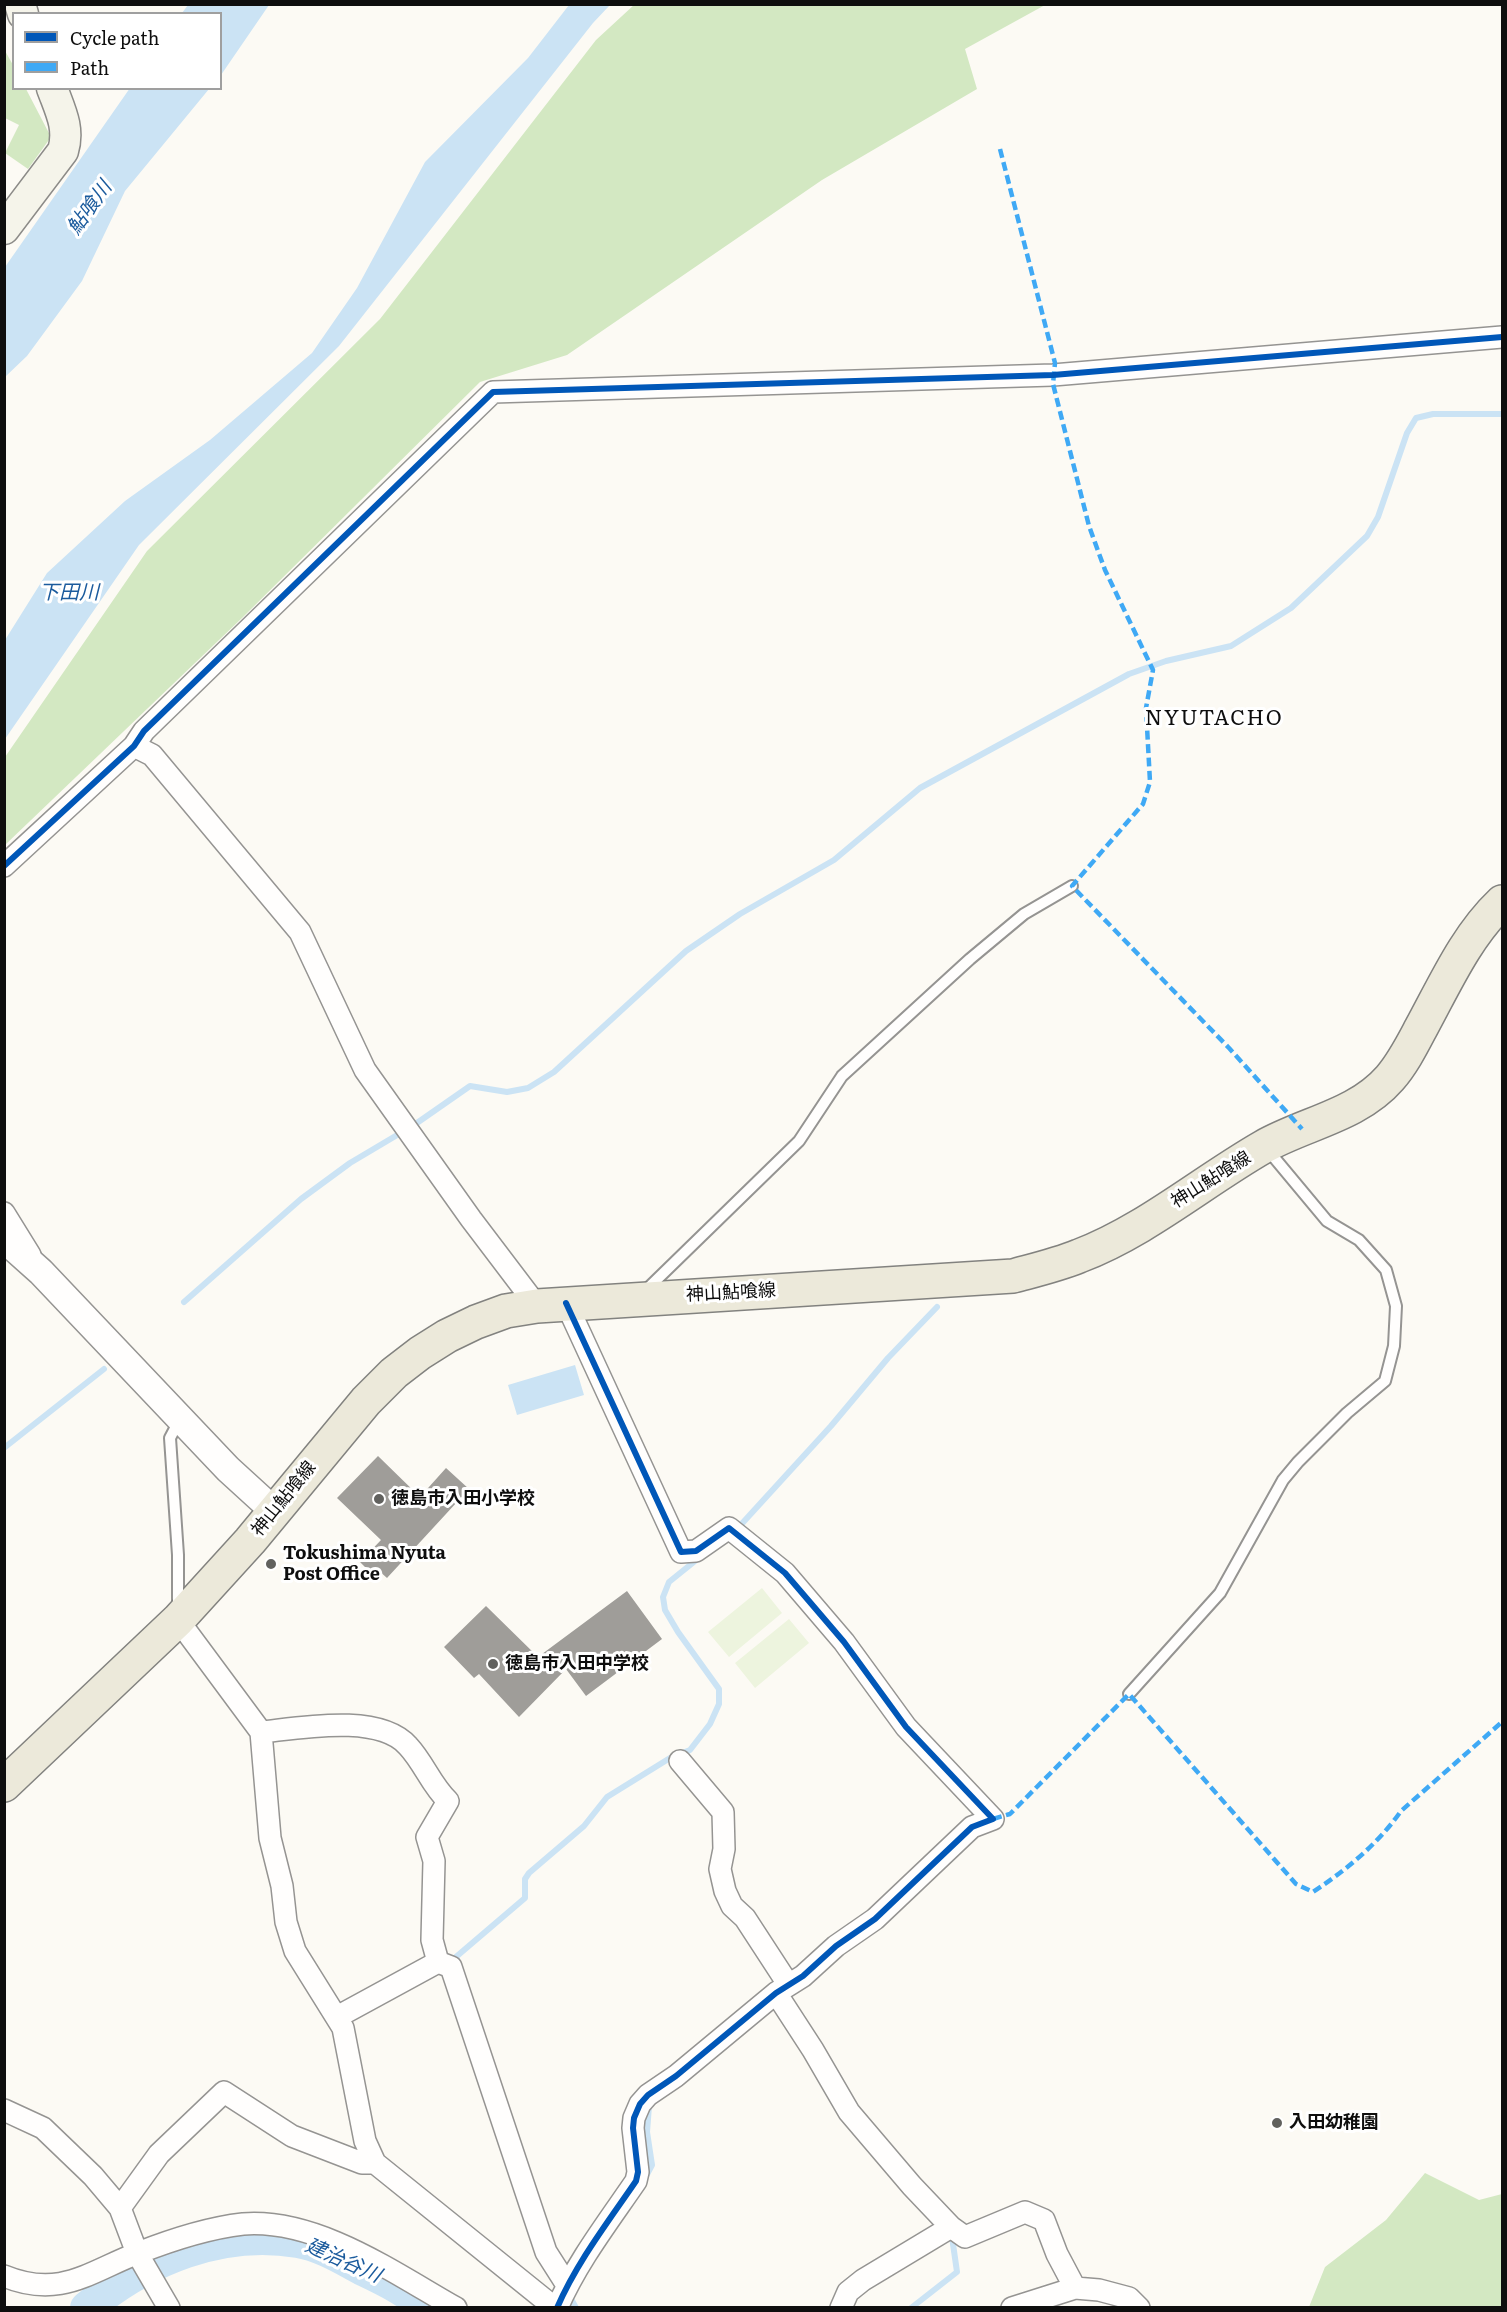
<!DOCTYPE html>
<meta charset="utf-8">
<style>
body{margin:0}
#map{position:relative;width:1507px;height:2312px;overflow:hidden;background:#fcfaf4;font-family:Literata,serif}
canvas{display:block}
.frame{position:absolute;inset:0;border:6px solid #0e0e0e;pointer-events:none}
.legend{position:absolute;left:12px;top:12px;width:210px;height:78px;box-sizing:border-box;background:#fff;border:2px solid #9f9f9f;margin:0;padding:8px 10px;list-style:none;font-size:18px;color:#0e0e0e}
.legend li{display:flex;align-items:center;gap:12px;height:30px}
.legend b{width:30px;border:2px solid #9f9f9f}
</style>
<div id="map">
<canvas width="1507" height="2312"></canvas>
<div class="frame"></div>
<ul class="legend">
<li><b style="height:8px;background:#0057b8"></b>Cycle path</li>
<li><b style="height:8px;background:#3fa9f5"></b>Path</li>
</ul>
</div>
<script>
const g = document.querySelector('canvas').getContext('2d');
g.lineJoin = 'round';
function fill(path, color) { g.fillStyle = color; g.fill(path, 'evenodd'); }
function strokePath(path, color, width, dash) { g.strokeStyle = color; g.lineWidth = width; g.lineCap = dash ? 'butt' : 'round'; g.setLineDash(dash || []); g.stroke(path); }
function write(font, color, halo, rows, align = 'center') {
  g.font = font + ' Literata,"Noto Sans JP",serif'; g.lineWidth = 6; g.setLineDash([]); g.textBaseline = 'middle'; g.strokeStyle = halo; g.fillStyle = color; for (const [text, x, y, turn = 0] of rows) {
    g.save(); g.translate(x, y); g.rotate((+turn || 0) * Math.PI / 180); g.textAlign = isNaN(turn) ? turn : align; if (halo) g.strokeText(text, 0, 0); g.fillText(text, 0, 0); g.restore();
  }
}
const forest = new Path2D(`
 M635 4 1045 5 965 49 977 89 822 180 567 355 480 382 242 618 5 845V757L147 551 380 319 596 40Z
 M4 49 13 65 14 88 26 89 51 137 28 169 5 153 19 125 5 118Z
 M1425 2173 1479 2200 1502 2194V2307H1309L1325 2267 1386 2220Z`);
const pitch = new Path2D(`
 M762 1588 782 1613 729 1657 708 1632Z
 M789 1619 809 1643 755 1688 735 1663Z`);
const water = new Path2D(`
 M188 5V4L269 5 221 75 220 14 182 13Z
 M569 5H610L593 23 339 346 139 545 5 739V640L47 573 125 501 210 440 312 353 357 288 425 162 528 58Z
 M130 88 209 89 125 191 82 281 27 356 5 377V267Z
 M575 1365 584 1395 517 1415 508 1385Z`);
const stream = new Path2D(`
 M184 1302 301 1199 350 1163 414 1125 470 1086 507 1092 528 1088 554 1072 686 951 740 914 834 860 920 788 1129 674 1166 661 1231 646 1291 608 1367 536 1378 517 1407 433 1416 418 1433 414H1502
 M4 1448 104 1369
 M737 1529 831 1426 888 1358 937 1307
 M450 1962 525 1898V1879L529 1873 584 1826 607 1797 670 1758 690 1750 710 1724 719 1704V1689L678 1632 665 1610 663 1597 669 1582 700 1557
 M645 2178 652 2165 647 2132 649 2106 651 2104
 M569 2295 576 2308
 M911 2308 957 2272 952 2237`);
const river = new Path2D(`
 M87 2308C146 2259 221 2228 298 2241 322 2245 344 2259 365 2270 388 2281 408 2291 428 2308`);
const building = new Path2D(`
 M378 1456 420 1497 446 1468 469 1489 387 1578 378 1570 373 1575 360 1562 381 1540 337 1498Z
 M627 1591 662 1639 586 1696 566 1669 519 1717 479 1674 474 1678 444 1647 486 1606 538 1657Z`);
const service = new Path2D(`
 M644 1292 799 1141 842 1076 970 959 1024 914 1072 886
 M178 1608V1555L170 1438 180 1419
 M1129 1694 1220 1593 1283 1480 1298 1462 1347 1413 1385 1381 1394 1346 1396 1306 1386 1270 1359 1240 1327 1221 1267 1149`);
const minor = new Path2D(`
 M134 746 152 755 300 932 365 1070 471 1219 537 1306
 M4 866 134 746 144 731 493 392 1053 375 1502 337
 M4 1213 30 1255
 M178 1620 261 1732 270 1838 282 1886 286 1922 295 1951 343 2028 365 2141 375 2163 555 2308
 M261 1732C300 1728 379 1713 408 1746 424 1763 431 1785 448 1801L427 1837 434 1861 432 1940 438 1962
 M680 1761 723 1812 724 1849 720 1869 725 1891 732 1906 745 1918 788 1984
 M776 1993 813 2050 849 2112 912 2186 951 2227 965 2237 1025 2212 1044 2220 1057 2254 1075 2288
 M337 2017 438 1962 451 1967 546 2252 567 2285
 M4 2110 43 2128 93 2176 120 2208 137 2253 169 2308
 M120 2208 159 2154 224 2092 292 2136 362 2163H375
 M4 2276C60 2299 89 2272 138 2253 171 2240 208 2228 243 2224 317 2218 394 2273 456 2308
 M557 2308C577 2262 608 2222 636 2181L638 2172 633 2128 634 2118 640 2104 648 2095 676 2076 776 1993 803 1976 836 1946 875 1919 972 1827 993 1819 906 1727 844 1642 785 1573 729 1528 696 1551 681 1552 566 1303
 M841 2308 848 2292 863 2280 951 2227
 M1012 2308 1075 2288 1099 2290 1129 2298 1139 2308`);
const tertiary = new Path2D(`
 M4 1239 41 1272 228 1469 274 1511`);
const secondary = new Path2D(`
 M20 4 23 14
 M4 229 63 151C70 128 60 110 52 88`);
const primary = new Path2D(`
 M4 1785 178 1620 250 1541 366 1401 394 1373 420 1353 447 1336 476 1322 506 1311 537 1306 1013 1276C1035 1270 1057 1265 1079 1256 1145 1231 1202 1182 1263 1147 1305 1123 1357 1116 1390 1078 1403 1063 1412 1045 1421 1028 1445 984 1466 936 1502 902`);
const quiet = new Path2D(`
 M1000 149 1055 363 1053 384 1089 526 1105 570 1153 670 1146 708 1150 782 1143 804 1072 886 1229 1048 1302 1129
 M993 1819 1010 1814 1129 1694 1296 1884 1313 1892C1346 1870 1378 1844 1401 1811L1502 1722`);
const cycleway = new Path2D(`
 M4 866 134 746 144 731 493 392 1053 375 1502 337
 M557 2308C577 2262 608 2222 636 2181L638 2172 633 2128 634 2118 640 2104 648 2095 676 2076 776 1993 803 1976 836 1946 875 1919 972 1827 993 1819 906 1727 844 1642 785 1573 729 1528 696 1551 681 1552 566 1303`);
const markers = [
 [379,1499,6,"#61615e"],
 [271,1564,6,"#61615e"],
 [493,1664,6,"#61615e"],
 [1277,2123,6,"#61615e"]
];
const streetNames = [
 ["神山鮎喰線",1211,1180,-32],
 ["神山鮎喰線",731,1293,-3],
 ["神山鮎喰線",284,1499,-51]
];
const poiNames = [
 ["徳島市入田小学校",391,1499],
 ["Tokushima Nyuta",283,1554],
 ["Post Office",283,1575],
 ["徳島市入田中学校",505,1664],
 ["入田幼稚園",1289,2123]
];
const waterNames = [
 ["鮎喰川",90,208,-54],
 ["下田川",69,593],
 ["建治谷川",343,2261,24]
];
const quarterNames = [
 ["NYUTACHO",1214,719]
];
fill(forest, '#d3e8c2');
fill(pitch, '#edf4de');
fill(water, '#cbe3f4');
strokePath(stream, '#cbe3f4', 6);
strokePath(river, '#cbe3f4', 34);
fill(building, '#9f9d99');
strokePath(service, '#959492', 14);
strokePath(minor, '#959492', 24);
strokePath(tertiary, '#959492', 30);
strokePath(secondary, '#8c8b88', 33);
strokePath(primary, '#82827f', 36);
strokePath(service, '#fffefd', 10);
strokePath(minor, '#fffefd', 21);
strokePath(tertiary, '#fffefd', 27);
strokePath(secondary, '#f5f4ea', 30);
strokePath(primary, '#ece9da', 33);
strokePath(quiet, '#3fa9f5', 4.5, [9, 4.5]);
strokePath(cycleway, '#0057b8', 6);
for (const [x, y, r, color] of markers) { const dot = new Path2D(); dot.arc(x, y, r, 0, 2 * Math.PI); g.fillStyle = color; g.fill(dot); strokePath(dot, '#fff', 2); }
write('18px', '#0e0e0e', '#fff', streetNames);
write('bold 18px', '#0e0e0e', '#fff', poiNames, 'left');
write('italic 20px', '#1b5b9d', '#fff', waterNames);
g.letterSpacing = '1.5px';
write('21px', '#0e0e0e', '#fff', quarterNames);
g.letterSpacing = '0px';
</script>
